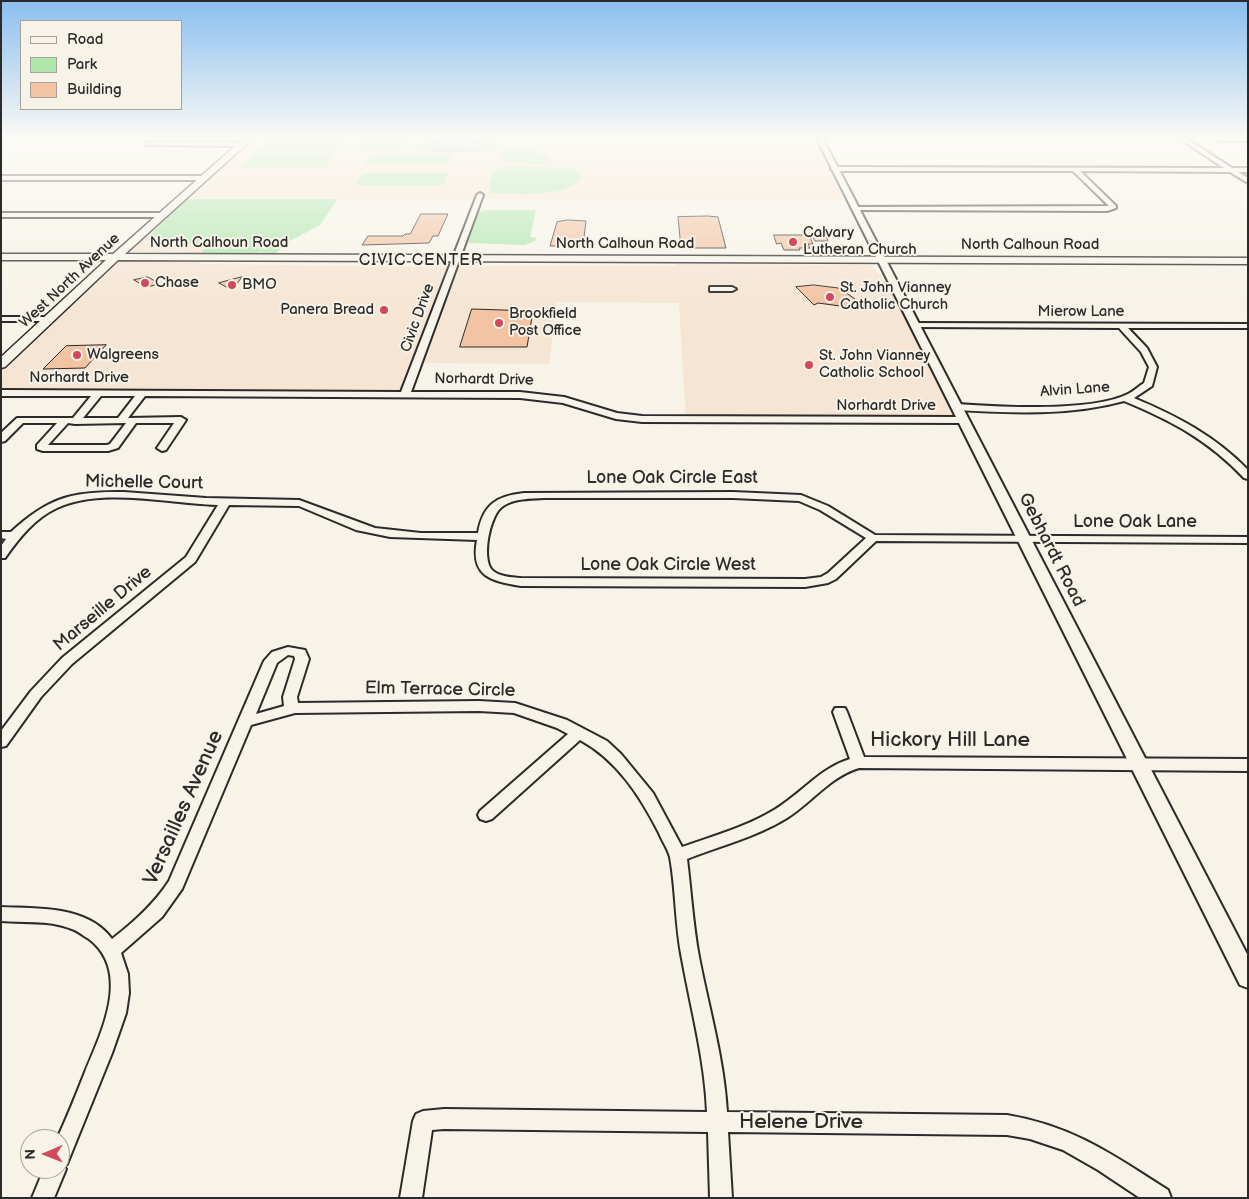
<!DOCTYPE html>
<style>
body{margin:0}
#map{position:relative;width:1249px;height:1199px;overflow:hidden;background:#f7f3e8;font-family:"Balsamiq Sans",sans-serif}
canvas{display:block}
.frame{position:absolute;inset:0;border:2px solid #2b2b2b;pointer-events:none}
.legend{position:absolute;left:20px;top:20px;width:162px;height:90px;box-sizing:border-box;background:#f7f3e8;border:1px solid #a5a39c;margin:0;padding:6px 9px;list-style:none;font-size:15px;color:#2b2b2b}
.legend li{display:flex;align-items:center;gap:10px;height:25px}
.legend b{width:25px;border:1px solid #a5a39c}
.north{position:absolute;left:20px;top:1129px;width:50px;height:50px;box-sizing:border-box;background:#f7f3e8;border:1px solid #a5a39c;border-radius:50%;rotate:269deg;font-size:14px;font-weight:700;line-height:20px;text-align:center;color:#2b2b2b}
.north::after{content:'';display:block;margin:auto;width:18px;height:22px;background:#d1495b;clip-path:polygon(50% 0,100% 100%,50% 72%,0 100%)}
</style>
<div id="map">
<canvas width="1249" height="1199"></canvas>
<div class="frame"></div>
<ul class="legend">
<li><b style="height:6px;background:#f7f3e8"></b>Road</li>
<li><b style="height:14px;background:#afe7ab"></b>Park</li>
<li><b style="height:14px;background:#f3c3a2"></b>Building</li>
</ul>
<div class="north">N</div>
</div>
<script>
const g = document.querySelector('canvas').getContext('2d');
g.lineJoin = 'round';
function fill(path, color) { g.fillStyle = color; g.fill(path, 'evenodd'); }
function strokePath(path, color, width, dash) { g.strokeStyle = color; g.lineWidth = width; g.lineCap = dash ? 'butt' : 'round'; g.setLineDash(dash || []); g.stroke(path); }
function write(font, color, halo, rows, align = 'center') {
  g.font = font + ' "Balsamiq Sans",sans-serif'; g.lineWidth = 4; g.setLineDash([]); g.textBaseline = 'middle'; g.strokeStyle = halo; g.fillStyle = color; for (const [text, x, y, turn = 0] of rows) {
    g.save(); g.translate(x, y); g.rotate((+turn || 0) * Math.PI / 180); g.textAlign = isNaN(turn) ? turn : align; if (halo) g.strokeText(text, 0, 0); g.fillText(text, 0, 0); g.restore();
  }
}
const built = new Path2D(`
 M252 139H816L844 200 186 199Z
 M146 236 207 247 200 264 452 267 405 394 1 393V364L108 265Z
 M676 264 872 265 904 304 963 420H686L679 303 557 302 549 364 424 363 460 266H676Z`);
const green = new Path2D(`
 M378 139H414L409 141 406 148 400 150H353L359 144Z
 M444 139 498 140 494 152H413L415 149 413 145Z
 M268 140H346L336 153H255Z
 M504 148 533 150 549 157 551 162 535 164 499 161 500 155Z
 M254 154H335L325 168H240Z
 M371 154H453L448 165H364Z
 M520 166 577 169 582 177C570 198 514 193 491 193L490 181 494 169Z
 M363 173H449L443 185H355Z
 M186 199H338L320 225 284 244 276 254H201L206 247 149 236Z
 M485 210H536L530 237 536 238 535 241 525 245 468 243 478 212Z`);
const water = new Path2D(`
 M455 140 490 146 491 147C481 151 431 153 423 148L425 145Z`);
const building = new Path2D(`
 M421 214H448L438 236H433L429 243 362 245 368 236H403L405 234H410Z
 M708 216 718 217 726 248H681L678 217Z
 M568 220 586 221 584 237H587L585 246H550L557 222Z
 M824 232 828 241H815L810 233Z
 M774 235H809L813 244H808L810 248H799L800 250H784L781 243 777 244Z
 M148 277 160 284 146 287 134 280Z
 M242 277 232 290 219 283Z
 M814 285 838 288 845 292 855 299V308L818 303 814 305 796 287Z
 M472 309 533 311 527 347H460Z
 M106 345 85 368 43 369 66 346Z`);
const minor = new Path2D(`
 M1180 139H1187L1232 168H1248V172H1238L1248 178V183L1230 172 1080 171 1116 206V208L1107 211 855 210 852 208 853 207 1109 206 1073 171H834L831 169 834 167 1224 168Z
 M1216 139H1248V141H1219Z
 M147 142H235L238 144 235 146 145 145Z
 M1 176H205L208 178 205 180H1Z
 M480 193 483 195 411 392H520L564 397 617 413 642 416 963 417 968 420 963 423 642 422 616 419 563 403 520 398 145 396 128 418 181 417 186 420 166 450 162 451 157 448 174 423H136L118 448 108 451H43L37 449V445L57 423H23L5 441 1 442V433L17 418H73L91 396H1V390L401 392 477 195ZM101 396H135L118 418H83ZM68 423 75 424 126 423 110 444 107 445H48Z
 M1 213H164L167 215 164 217H1Z
 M710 287H732L736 289 732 291H710Z
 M1 317H50L54 319 50 321H1Z
 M912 323 1248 324V328H1128L1147 348 1157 367 1152 386 1134 398C1177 416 1215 436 1248 470V479L1244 478C1208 440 1172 421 1124 401 1070 416 1012 413 957 410L952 407 957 404C999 407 1092 412 1128 394 1134 391 1139 386 1144 383L1149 367 1141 352 1119 328 915 327 911 325Z
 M124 492 206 498 299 500 375 528 421 533H478C483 504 497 496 524 493L733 492 801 495 828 506 875 535 1248 537V543L876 541 836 579 828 583 805 587 521 586C490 581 470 576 477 540L390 537 356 530 299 506 229 505 195 562 72 664 41 697 6 746 1 747V731L31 691 62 658 186 557 218 505C170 504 102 487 57 508 35 518 19 538 5 558H1V546L6 539 1 538V532H11C49 497 73 491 124 492ZM544 498H733L799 501 820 510 866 538 828 573 821 577 805 579 521 578C511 577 499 577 492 570 481 558 490 514 503 506 515 498 530 499 544 498Z
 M288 647 305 650 309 659 297 697 298 703 479 701 515 703 567 720 607 741 621 754 653 793 682 847C713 836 746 827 774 810 801 794 820 768 850 759L833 712 835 708H845L847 712 864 757 1248 759V771L859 768C830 777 812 802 787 818 756 837 720 846 687 859 691 891 693 925 699 957 709 1009 724 1059 727 1112L1007 1115C1073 1126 1113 1155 1168 1190L1171 1198H1140L1098 1170 1063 1150 1030 1139 1007 1135 728 1132 732 1198H710L708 1132 444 1129 432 1130 422 1198H400L413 1121 416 1114 423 1111 444 1109 707 1112C705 1060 691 1009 682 959 675 925 676 890 670 857 668 849 662 841 659 833 640 796 617 760 580 740L492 819 486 821 480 819 478 815 480 811 568 734 557 728 514 713 479 711 295 713 251 725 182 889 162 917 121 953 128 974 129 993 126 1013 112 1053 67 1164 64 1166 66 1169 54 1198H32L44 1169H60V1139H57C67 1117 76 1095 85 1072 101 1033 132 972 89 939 82 935 77 930 69 928 48 920 23 923 1 921V907C38 909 87 905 112 939 134 922 154 904 169 881L264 661 272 652ZM288 655 294 656 295 659 283 697 284 706 256 714 277 663Z`);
const tertiary = new Path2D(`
 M817 139H823L1248 956V988L1240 985Z`);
const secondary = new Path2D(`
 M243 139H252L125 254 1248 258V264L118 260 5 367 1 368V357L106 260H1V254H113Z`);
const markers = [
 [793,242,5,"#d1495b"],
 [145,283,5,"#d1495b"],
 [232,285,5,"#d1495b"],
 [830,297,5,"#d1495b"],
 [384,310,5,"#d1495b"],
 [499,323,5,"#d1495b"],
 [77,355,5,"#d1495b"],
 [809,365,5,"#d1495b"]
];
const farPoinames = [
 ["Calvary",803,233],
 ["Lutheran Church",803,250],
 ["Chase",155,283],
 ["BMO",242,285],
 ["St. John Vianney",840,288],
 ["Catholic Church",840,305],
 ["Panera Bread",374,310,"right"],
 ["Brookfield",509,314],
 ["Post Office",509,331],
 ["Walgreens",87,355],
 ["St. John Vianney",819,356],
 ["Catholic School",819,373]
];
const farStreetnames = [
 ["North Calhoun Road",219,243],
 ["North Calhoun Road",625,244],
 ["North Calhoun Road",1030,245],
 ["West North Avenue",70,281,-43],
 ["Mierow Lane",1081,312],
 ["Civic Drive",418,318,-70],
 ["Norhardt Drive",79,378],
 ["Norhardt Drive",484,380,1],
 ["Alvin Lane",1075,390,-4],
 ["Norhardt Drive",886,406]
];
const farQuarternames = [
 ["CIVIC CENTER",421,261]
];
const streetNames = [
 ["Lone Oak Circle East",672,478],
 ["Michelle Court",144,483,1],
 ["Lone Oak Lane",1135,522],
 ["Gebhardt Road",1051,550,63],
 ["Lone Oak Circle West",668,565],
 ["Marseille Drive",103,609,-40],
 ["Elm Terrace Circle",440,690,1]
];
const nearStreetnames = [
 ["Hickory Hill Lane",950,741],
 ["Versailles Avenue",184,808,-66],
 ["Helene Drive",801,1123]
];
fill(built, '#f6e5d3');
fill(green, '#afe7ab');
fill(water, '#9dccf9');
strokePath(water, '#6f8ca7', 1);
fill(building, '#f3c3a2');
strokePath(building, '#2b2b2b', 1);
strokePath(minor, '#2b2b2b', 4);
strokePath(tertiary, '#2b2b2b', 4);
strokePath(secondary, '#2b2b2b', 3);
fill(minor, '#f7f3e8');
fill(tertiary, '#f7f3e8');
fill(secondary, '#f7f3e8');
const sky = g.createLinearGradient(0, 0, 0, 307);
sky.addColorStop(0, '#8abeef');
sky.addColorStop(0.45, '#fbfaf5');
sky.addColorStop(1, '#fbfaf500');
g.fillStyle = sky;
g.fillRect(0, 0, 1249, 307);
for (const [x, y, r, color] of markers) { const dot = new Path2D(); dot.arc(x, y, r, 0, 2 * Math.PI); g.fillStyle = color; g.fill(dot); strokePath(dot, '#f7f3e8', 2); }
write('15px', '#2b2b2b', '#f7f3e8', farPoinames, 'left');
write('15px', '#2b2b2b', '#f7f3e8', farStreetnames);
g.letterSpacing = '1px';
write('16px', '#2b2b2b', '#f7f3e8', farQuarternames);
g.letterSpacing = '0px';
write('18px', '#2b2b2b', '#f7f3e8', streetNames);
write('21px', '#2b2b2b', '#f7f3e8', nearStreetnames);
</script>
